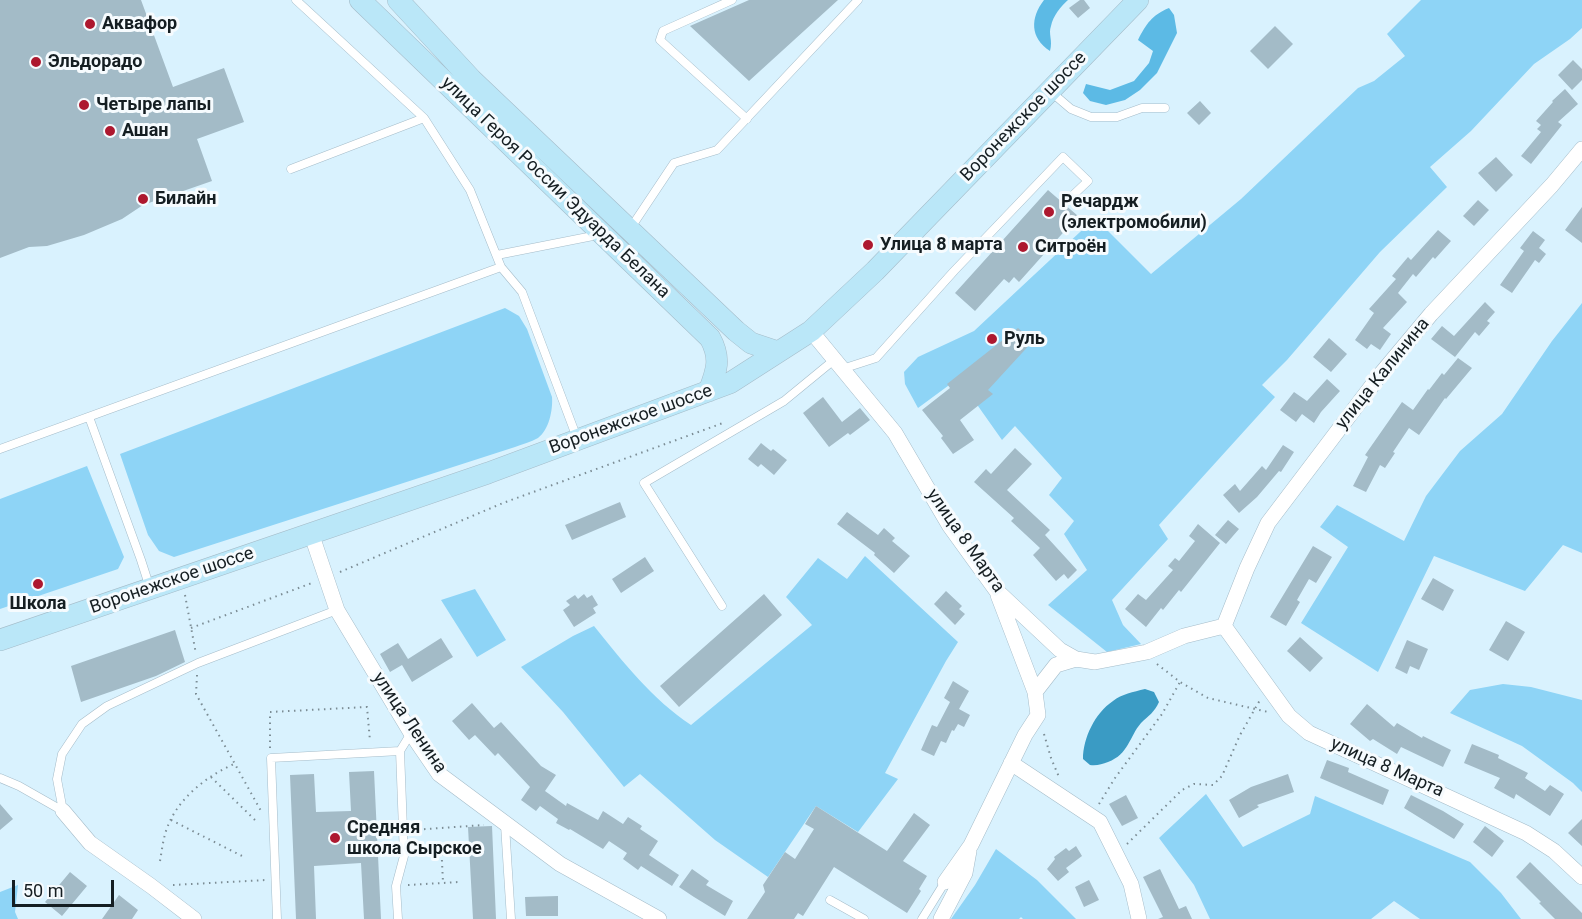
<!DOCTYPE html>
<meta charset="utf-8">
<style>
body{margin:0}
#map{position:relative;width:1582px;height:919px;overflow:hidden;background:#d9f2fe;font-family:Roboto,sans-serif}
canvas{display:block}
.scale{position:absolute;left:12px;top:880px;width:102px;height:27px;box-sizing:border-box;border:3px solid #151e22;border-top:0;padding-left:8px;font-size:18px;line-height:21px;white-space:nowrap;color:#151e22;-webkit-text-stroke:4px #f6fbfe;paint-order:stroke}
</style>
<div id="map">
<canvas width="1582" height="919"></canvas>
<div class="scale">50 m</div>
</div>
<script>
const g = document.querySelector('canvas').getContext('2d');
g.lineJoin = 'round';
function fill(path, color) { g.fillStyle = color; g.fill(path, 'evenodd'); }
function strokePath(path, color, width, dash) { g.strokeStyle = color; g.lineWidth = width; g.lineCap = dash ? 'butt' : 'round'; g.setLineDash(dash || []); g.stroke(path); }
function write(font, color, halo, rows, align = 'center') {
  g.font = font + ' Roboto,sans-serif'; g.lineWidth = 6; g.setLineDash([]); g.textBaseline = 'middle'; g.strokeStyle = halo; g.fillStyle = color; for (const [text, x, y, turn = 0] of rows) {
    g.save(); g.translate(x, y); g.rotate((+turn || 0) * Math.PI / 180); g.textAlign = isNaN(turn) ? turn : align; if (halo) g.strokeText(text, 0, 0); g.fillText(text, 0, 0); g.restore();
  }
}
const green = new Path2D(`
 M1421 0H1582V28L1570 39 1534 64 1471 131 1430 167 1447 187 1380 252 1287 360 1262 385 1275 397 1159 525 1168 539 1112 600 1123 625 1141 644 1107 652 1048 605 1087 570 1064 534 1074 521 1049 495 1062 478 1015 426 1002 440 978 406 956 380 918 408 905 384 904 372 918 357 974 331 1095 218 1151 274 1241 199 1358 88 1374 81 1405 56 1387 34Z
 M1582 303V553L1563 545 1525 591 1434 556 1378 672 1301 623 1348 547 1320 527 1337 505 1404 541 1426 496 1460 451 1502 414 1552 341Z
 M505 308 519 316 527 329 552 397C553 410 549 430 538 438 531 442 522 444 515 447L174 557 159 551 148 535 120 454Z
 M87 466 124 557 118 569 0 609V499Z
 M865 556 958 642 946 661 885 773 898 779 858 832 816 806 768 877 715 840 640 774 624 787 563 712 521 667 573 636 594 626C623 662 652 699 691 725L812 625 786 597 818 558 847 579Z
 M475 589 506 640 477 657 441 600Z
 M1503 684 1531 687 1582 700V792L1573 783 1522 746 1450 713 1470 690Z
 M1206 794 1243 847 1310 814 1315 796 1470 862 1501 893 1521 919H1420L1394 901 1371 919H1210L1194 885 1159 838Z
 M996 849 1037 880 1076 919H1023L1021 917 1019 919H951L975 885Z
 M18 885 15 912 18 919H0V892Z`);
const forest = new Path2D(`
 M1044 0H1068C1061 6 1053 16 1051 26 1048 34 1053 40 1050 51 1030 38 1030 18 1044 0Z
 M1169 8 1174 15 1177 33 1157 73 1140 90 1125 100 1106 105 1090 101 1083 93 1086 84 1110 90 1134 81 1149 63 1153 51 1138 40C1146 24 1152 15 1169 8Z`);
const water = new Path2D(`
 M1145 689 1154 692 1159 702C1154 713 1149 715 1141 723 1129 737 1129 754 1108 762 1102 764 1097 766 1090 765L1083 759C1083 738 1095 713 1113 701 1122 694 1133 692 1145 689Z`);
const building = new Path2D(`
 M0 0H141L173 87 224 68 244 122 197 139 212 181 143 205 122 219 84 235 47 246 29 247 0 258Z
 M749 0H838L749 81 690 26Z
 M1080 0H1084L1090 8 1078 18 1069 8Z
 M1275 26 1293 44 1268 69 1250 51Z
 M1573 60 1582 69V80L1572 90 1558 75Z
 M1565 89 1578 104 1558 122 1562 125 1531 164 1521 156 1541 132 1537 129 1541 125 1536 121 1553 102 1552 101Z
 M1200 101 1211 113 1199 125 1187 113Z
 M1496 157 1513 175 1496 192 1478 173Z
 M1048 190 1078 216 1019 282 1014 277 1009 283 1004 279 975 311 955 293Z
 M1478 200 1489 210 1474 226 1463 216Z
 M1582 207V243L1565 230Z
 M1438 230 1451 241 1435 259 1433 257 1416 277 1413 274 1398 293 1407 302 1383 328 1391 334 1380 350 1371 344 1367 349 1355 340 1374 313 1369 309 1396 279 1392 276 1408 257 1411 260Z
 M1533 231 1545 240 1539 248 1546 254 1539 263 1535 260 1512 293 1500 285 1524 251 1520 248Z
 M1485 302 1495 312 1487 321 1490 323 1479 336 1475 332 1455 357 1431 339 1442 326 1454 336Z
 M1018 328 1033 341 988 390 993 394 960 420 974 440 953 454 941 438 943 436 922 410 950 388 947 384Z
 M1329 338 1347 354 1331 372 1313 357Z
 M1458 358 1472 368 1446 399 1445 398 1419 435 1409 428 1393 452 1395 453 1385 468 1380 465 1366 492 1353 486 1368 457 1365 455 1402 402 1413 410 1428 389 1429 390 1442 373 1444 375Z
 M1327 379 1340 391 1321 412 1314 423 1302 414 1296 422 1280 410 1294 392 1307 401Z
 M823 397 842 422 860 408 870 420 850 435 848 433 829 447 803 413Z
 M761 443 771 451 773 449 787 460 774 475 761 464 758 467 748 459Z
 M1283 445 1294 452 1281 472 1279 471 1257 497 1239 513 1223 495 1235 484 1240 491 1262 466 1266 470Z
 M1015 448 1032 464 1007 490 1050 530 1045 535 1077 570 1068 579 1064 574 1056 581 1033 555 1040 548 1011 521 1014 518 974 482 986 469 991 474Z
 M620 502 626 517 572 540 565 525Z
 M847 512 878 535 884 528 895 538 892 541 910 556 894 573 874 555 875 553 837 524Z
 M1228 520 1239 529 1226 544 1215 535Z
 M1198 524 1220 543 1181 592 1179 590 1163 610 1161 608 1146 627 1125 609 1138 594 1146 600 1173 570 1168 566 1175 558 1179 561 1195 541 1189 536Z
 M1313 546 1332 557 1316 583 1309 579 1297 600 1300 602 1286 626 1270 617Z
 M645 557 654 571 621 593 612 579Z
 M1433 578 1454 590 1443 611 1421 599Z
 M946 591 962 606 959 609 965 614 955 625 934 604Z
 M584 594 587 598 592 595 598 605 593 608 596 613 574 627 563 610 570 605 566 601 575 595 578 599Z
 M764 594 782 615 679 707 660 686Z
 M1506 621 1525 632 1508 661 1489 650Z
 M175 630 185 662 156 676 81 702 71 666Z
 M1300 637 1323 658 1310 672 1287 651Z
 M441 638 453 657 412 682 402 665 390 672 380 654 398 643 408 659Z
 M1407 640 1428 649 1419 670 1410 666 1407 674 1395 668Z
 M953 681 969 691 959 709 970 715 964 727 958 724 954 731 952 730 946 743 941 741 934 756 921 750 932 725 937 727 950 702 944 698Z
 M472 703 494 728 501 722 541 766 556 775 545 791 566 806 567 803 598 820 603 811 623 824 628 817 642 826 640 829 658 841 649 855 679 875 672 886 641 866 638 870 623 859 627 853 609 841 603 849 570 829 569 830 556 823 558 819 540 806 536 811 521 800 530 787 498 753 495 756 475 735 469 740 452 721Z
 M1367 704 1394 727 1397 723 1422 738 1423 736 1451 750 1443 767 1401 747 1397 754 1373 739 1370 741 1350 724Z
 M1472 744 1499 755 1498 758 1528 773 1525 778 1545 791 1550 785 1564 794 1550 816 1516 794 1514 799 1494 788 1500 778 1464 763Z
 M1327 760 1349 768 1348 772 1389 790 1383 805 1320 778Z
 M374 771 381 919H364L361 863 314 866 316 919H296L290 775 314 774 316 812 351 811 349 772Z
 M1288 774 1294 792 1257 805 1259 807 1239 818 1229 800 1251 787Z
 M1126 795 1138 818 1122 826 1109 804Z
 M1411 795 1443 811 1464 824 1454 839 1404 808Z
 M0 804 13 819 0 830Z
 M816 806 887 851 914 813 930 825 903 861 927 876 919 889 921 891 907 913 834 867 803 916 798 913 794 919H747L765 892 763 885 785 852 795 859 814 829 805 824Z
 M1582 819V846L1568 833Z
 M492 826 496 919H473L468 827Z
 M1485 826 1504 841 1492 857 1473 842Z
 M1076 846 1082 856 1066 868 1069 872 1058 881 1047 869 1055 859 1054 857 1066 848 1069 851Z
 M1530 862 1582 913V919H1555L1539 903 1541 902 1516 877Z
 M692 869 709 881 706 885 733 901 725 916 694 897 679 887Z
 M1160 869 1179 909 1186 906 1192 919H1158L1163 917 1143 877Z
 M70 872 87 886 62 916 45 902Z
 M1089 880 1099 900 1084 907 1075 887Z
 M119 895 138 910 132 919H102Z
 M558 896V916H526L525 897Z`);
const path = new Path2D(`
 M340 572 503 503 723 423
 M185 595 196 654
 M191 628 312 583
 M1157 664 1180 682 1208 698 1268 712
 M197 675 196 694 261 811
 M1044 734 1051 758 1059 777
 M270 748V712L367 707 370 741
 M211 777 257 822
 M1099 804 1115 778 1162 714 1180 682
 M171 820 244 857
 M412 830 484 825
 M441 842 443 882
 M1127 844 1182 790 1194 784 1213 785 1222 776 1240 735 1260 700
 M160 861C162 850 163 839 167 828 178 798 207 776 234 764
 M173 885 266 880
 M408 885 459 882`);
const lane = new Path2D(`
 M296 0 424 118
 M732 0 663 31 660 40 747 119
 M1050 91 1071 109 1091 117H1117L1142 108H1165
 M291 169 424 118 470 190 501 267 522 292 577 438
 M630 229 674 163 717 150 858 0
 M497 255 598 235
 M842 369 876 358 954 271 1063 157 1088 181 1071 197
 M89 417 141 560 150 588
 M0 449 501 267
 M722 606 644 483 784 401 834 360
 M0 778 19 786 63 811
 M63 811 57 779 62 754 82 724 107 706 198 663 337 610
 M505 825 511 919
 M830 900 864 919
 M277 919 271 758 400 751
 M398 919 396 886 404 856 400 751 411 733
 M922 919 945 882`);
const street = new Path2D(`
 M811 331 895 433 949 525 996 590 1060 650 1076 659 1095 662 1147 652 1184 636 1224 626 1289 716 1309 733 1526 833 1554 851 1582 877
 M311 533 337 610 411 733 439 774 560 864 659 919
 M1224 626 1247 568 1268 523 1380 375 1431 314 1552 185 1582 149
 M1035 692 1056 665 1076 659
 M1011 763 1100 822 1131 884 1139 919
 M63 811 90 843 151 886 194 919
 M945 882 971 845 1025 735 1038 715 1035 692 998 595
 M941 919 965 873 969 851`);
const secondary = new Path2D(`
 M360 0 710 338C721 358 717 370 709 391
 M398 0 471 79 736 331 751 343 778 352
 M0 640 488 473 730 383 811 331 875 271 1138 0`);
const markers = [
 [90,24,6,"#ad182f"],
 [36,62,6,"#ad182f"],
 [84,105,6,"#ad182f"],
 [110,131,6,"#ad182f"],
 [143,199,6,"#ad182f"],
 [1049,212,6,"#ad182f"],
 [868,245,6,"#ad182f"],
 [1023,247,6,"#ad182f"],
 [992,339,6,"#ad182f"],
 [38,584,6,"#ad182f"],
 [335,838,6,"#ad182f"]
];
const poiNames = [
 ["Аквафор",102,24],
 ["Эльдорадо",48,62],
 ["Четыре лапы",96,105],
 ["Ашан",122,131],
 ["Билайн",155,199],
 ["Речардж",1061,202],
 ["(электромобили)",1061,223],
 ["Улица 8 марта",880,245],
 ["Ситроён",1035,247],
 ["Руль",1004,339],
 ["Школа",38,604,"center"],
 ["Средняя",347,828],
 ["школа Сырское",347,849]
];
const streetNames = [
 ["Воронежское шоссе",1024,117,-46],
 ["улица Героя России Эдуарда Белана",555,188,44],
 ["улица Калинина",1383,374,-51],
 ["Воронежское шоссе",631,420,-20],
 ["улица 8 Марта",965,541,55],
 ["Воронежское шоссе",172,581,-19],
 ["улица Ленина",409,723,56],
 ["улица 8 Марта",1387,768,24]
];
fill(green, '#8ed4f6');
fill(forest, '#5cbae5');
fill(water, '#3a9bc4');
fill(building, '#a3bbc7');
strokePath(lane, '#a5bcc9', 9);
strokePath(street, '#a5bcc9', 16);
strokePath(secondary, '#a5bcc9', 22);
strokePath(path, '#7c8d95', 2, [1.5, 4.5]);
strokePath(lane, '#fff', 8);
strokePath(street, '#fff', 15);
strokePath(secondary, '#bae7f8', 21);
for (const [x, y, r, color] of markers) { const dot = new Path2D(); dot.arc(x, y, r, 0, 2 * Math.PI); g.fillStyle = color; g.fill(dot); strokePath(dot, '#f6fbfe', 2); }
write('bold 18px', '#151e22', '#f6fbfe', poiNames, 'left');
write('18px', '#151e22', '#f6fbfe', streetNames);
</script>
